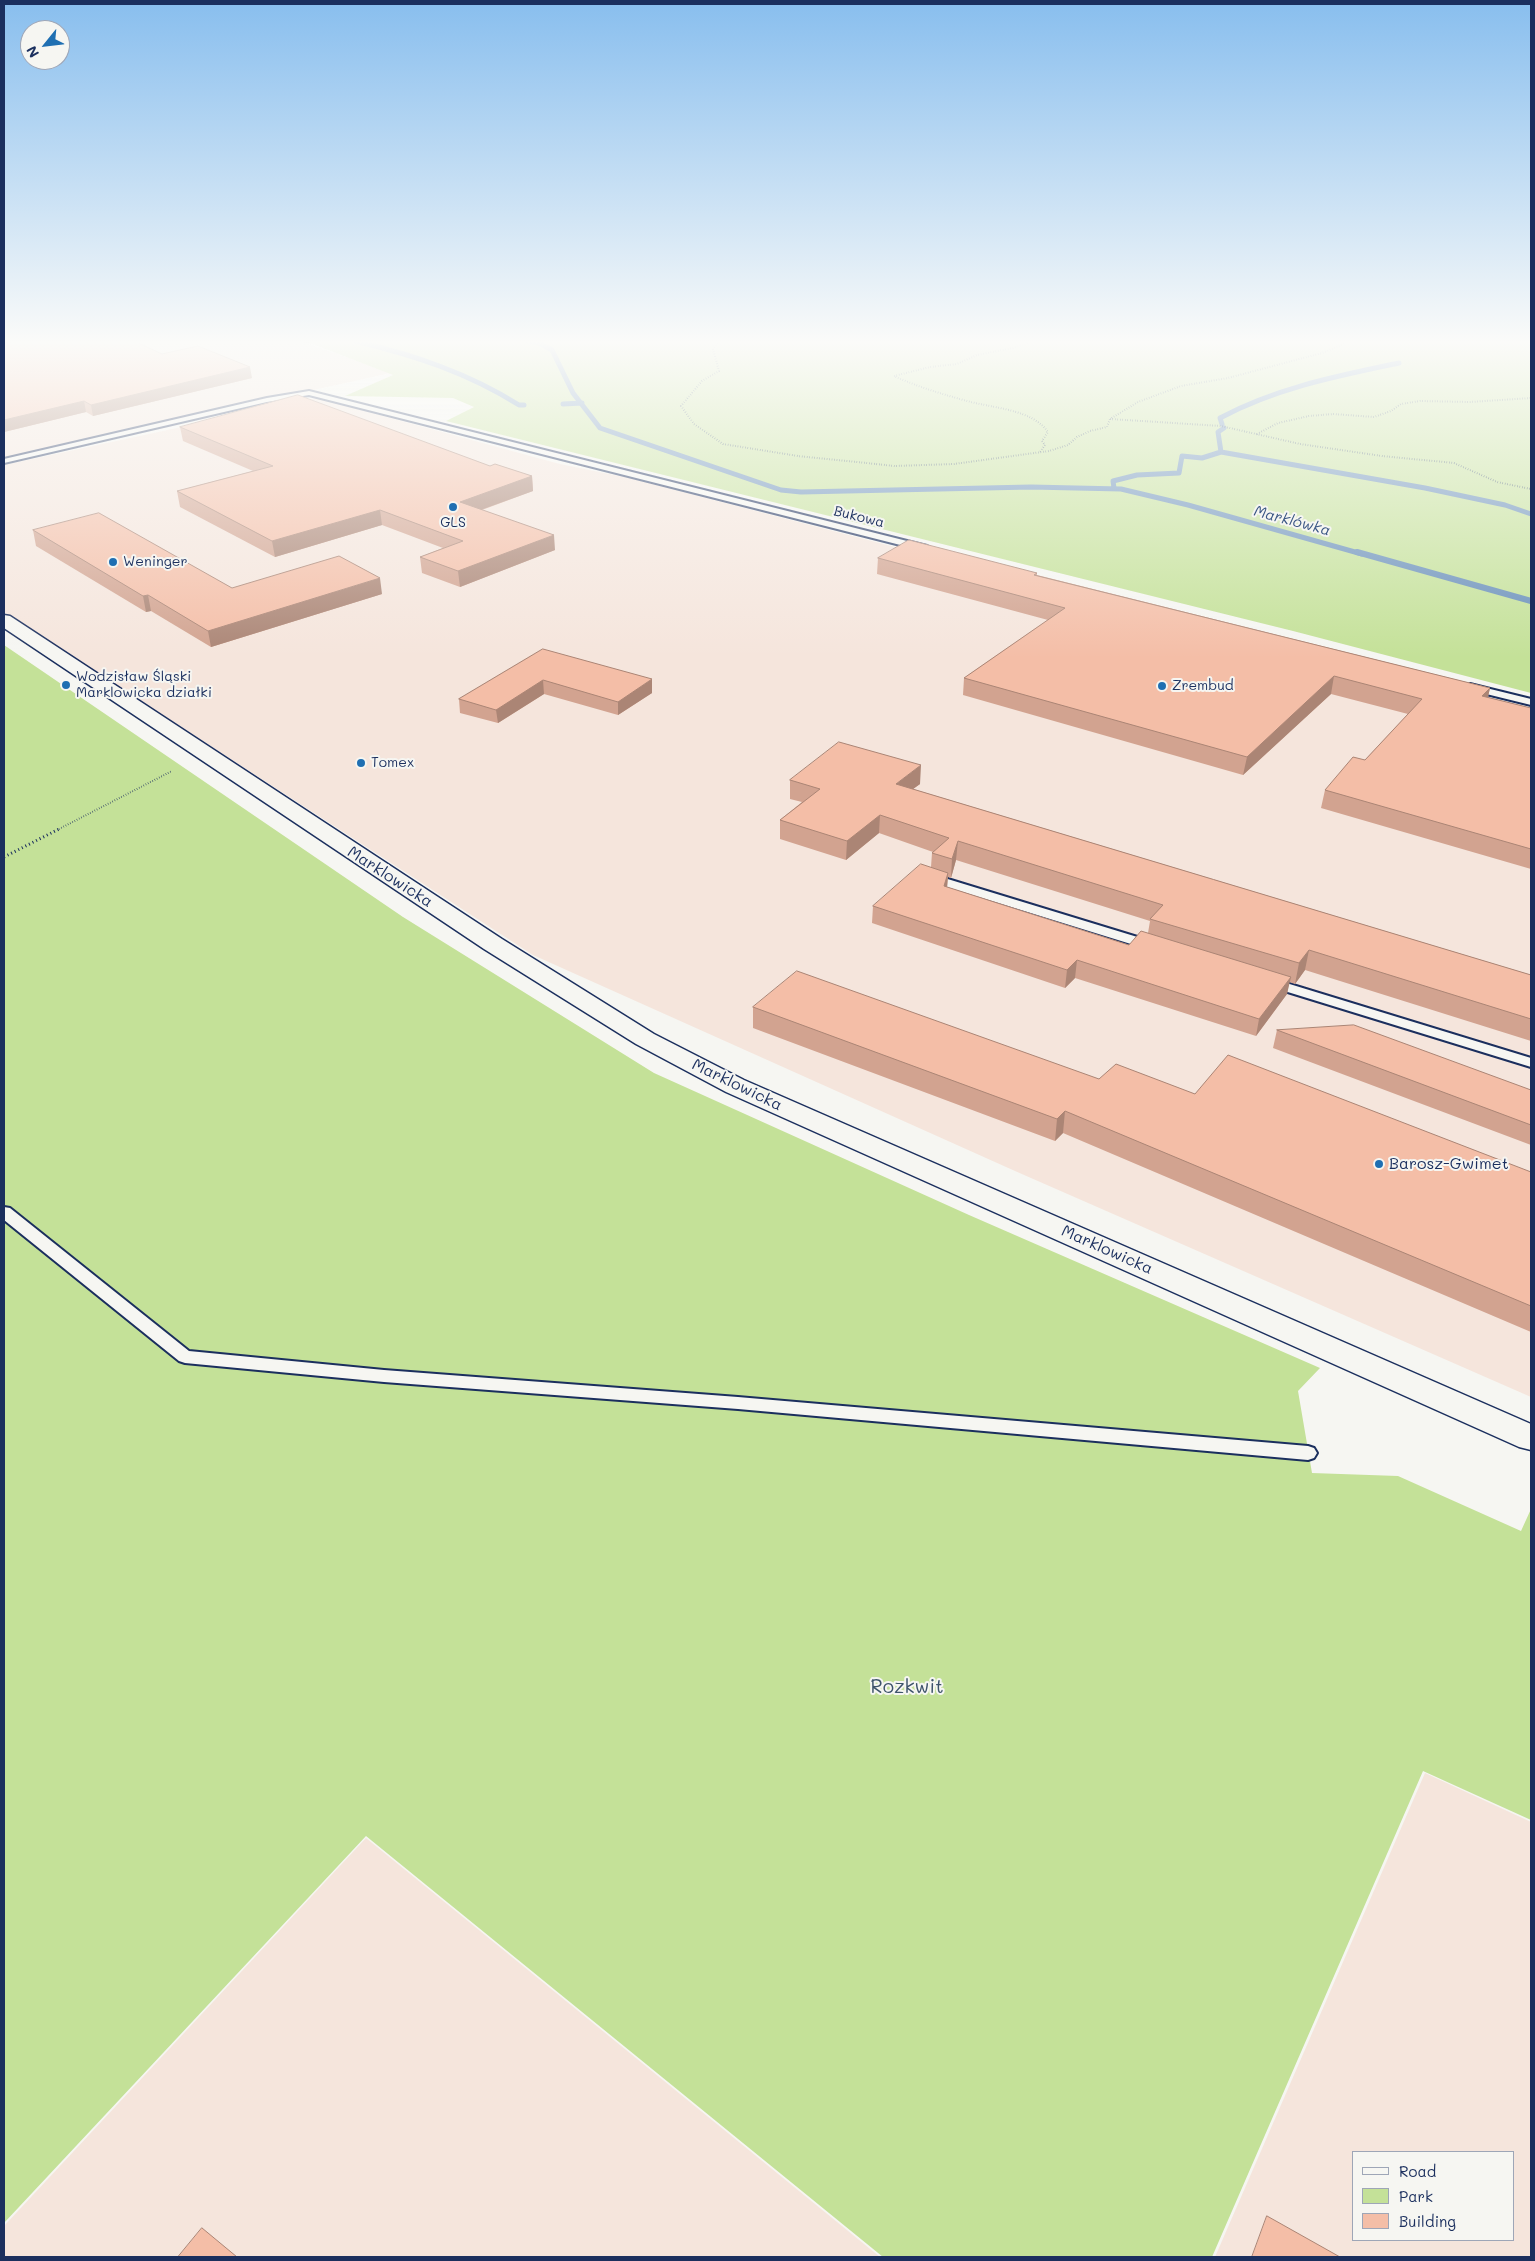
<!DOCTYPE html>
<meta charset="utf-8">
<style>
body{margin:0}
#map{position:relative;width:1535px;height:2261px;overflow:hidden;background:#f6f6f2;font-family:Mali,sans-serif}
canvas{display:block}
.frame{position:absolute;inset:0;border:5px solid #1b2f5e;pointer-events:none}
.legend{position:absolute;left:1352px;top:2151px;width:162px;height:90px;box-sizing:border-box;background:#f6f6f2;border:1px solid #9ea6b7;margin:0;padding:6px 9px;list-style:none;font-size:15px;color:#1b2f5e}
.legend li{display:flex;align-items:center;gap:10px;height:25px}
.legend b{width:25px;border:1px solid #9ea6b7}
.north{position:absolute;left:20px;top:20px;width:50px;height:50px;box-sizing:border-box;background:#f6f6f2;border:1px solid #9ea6b7;border-radius:50%;rotate:241deg;font-size:14px;font-weight:700;line-height:20px;text-align:center;color:#1b2f5e}
.north::after{content:'';display:block;margin:auto;width:18px;height:22px;background:#1f6fb2;clip-path:polygon(50% 0,100% 100%,50% 72%,0 100%)}
</style>
<div id="map">
<canvas width="1535" height="2261"></canvas>
<div class="frame"></div>
<ul class="legend">
<li><b style="height:6px;background:#f6f6f2"></b>Road</li>
<li><b style="height:14px;background:#c4e198"></b>Park</li>
<li><b style="height:14px;background:#f4bea7"></b>Building</li>
</ul>
<div class="north">N</div>
</div>
<script>
const g = document.querySelector('canvas').getContext('2d');
g.lineJoin = 'round';
function fill(path, color) { g.fillStyle = color; g.fill(path, 'evenodd'); }
function strokePath(path, color, width, dash) { g.strokeStyle = color; g.lineWidth = width; g.lineCap = dash ? 'butt' : 'round'; g.setLineDash(dash || []); g.stroke(path); }
function write(font, color, halo, rows, align = 'center') {
  g.font = font + ' Mali,sans-serif'; g.lineWidth = 4; g.setLineDash([]); g.textBaseline = 'middle'; g.strokeStyle = halo; g.fillStyle = color; for (const [text, x, y, turn = 0] of rows) {
    g.save(); g.translate(x, y); g.rotate((+turn || 0) * Math.PI / 180); g.textAlign = isNaN(turn) ? turn : align; if (halo) g.strokeText(text, 0, 0); g.fillText(text, 0, 0); g.restore();
  }
}
const built = new Path2D(`
 M48 341H300L391 373 4 458V350Z
 M317 398 560 464 629 478 1531 712V1397L1015 1171 533 955 4 612V465Z
 M1425 1773 1531 1822V2257H1215ZM1354 2152H1514V2240H1354Z
 M366 1838 880 2257H4V2226Z`);
const green = new Path2D(`
 M305 341H1531V693L1293 631 446 421 474 407 453 398 345 396 393 375Z
 M4 645 403 917 654 1073 969 1215 1320 1368 1298 1391 1312 1473 1398 1476 1521 1531 1531 1509V1820L1423 1771 1212 2257H883L366 1836 4 2223Z`);
const streamFar1 = new Path2D(`
 M355 341C414 355 468 373 519 405H524
 M528 341 539 343 552 350 573 393 600 428 781 490 801 492 1031 487 1121 489 1188 505 1362 554
 M563 404 582 403
 M1222 424 1220 418C1276 388 1337 376 1399 363
 M1221 452 1218 432 1224 428
 M1114 488 1113 481 1137 475 1179 473 1182 456 1202 458 1221 452 1425 488 1505 505 1531 514`);
const stream = new Path2D(`
 M1357 552 1531 601`);
const pathFar1 = new Path2D(`
 M719 341 713 349 719 371 702 381 681 406 694 424 723 444 798 456 895 466 954 464 1049 451 1068 445 1077 437 1090 431 1107 427 1110 419
 M1032 341 1013 348 977 355 957 364 930 367 894 376C918 387 942 394 967 401 992 408 1032 409 1048 432L1042 441 1045 445 1040 452
 M1351 341 1322 353 1228 378 1181 386 1138 402 1110 419 1221 426 1300 444 1382 456 1454 463 1497 482 1531 489
 M1257 434 1278 423 1309 416 1333 414 1374 417 1391 411 1401 404 1420 401 1470 402 1531 398
 M59 829 172 771`);
const path = new Path2D(`
 M4 857 61 828`);
const lane = new Path2D(`
 M309 391 927 546 929 548 924 551 309 395 267 402 4 463V459L267 398Z
 M1470 684 1531 699V705L1466 689 1465 687Z
 M928 873 1157 943 1159 946 1152 950 1147 949 924 880 922 877 924 874Z
 M1270 978 1531 1058V1067L1265 985 1263 982 1265 979Z
 M4 1207 10 1208 189 1351 384 1370 738 1397 1308 1446 1314 1448 1317 1453 1314 1458 1308 1460 738 1409 384 1382 185 1363 179 1361 4 1220Z`);
const secondary = new Path2D(`
 M4 615 10 616 502 939 654 1034 744 1080 1531 1424V1450L1519 1447 726 1092 636 1044 484 949 4 628Z`);
const wall = new Path2D(`
 M4 344 162 354 252 378 93 416 86 412 4 432Z
 M180 427 490 466 532 476 533 491 482 510 555 550 460 587 422 573 420 557 443 548 382 525 275 557 180 507 177 491 253 471 183 441Z
 M33 530 232 588 382 594 211 647 151 611 146 612 36 546Z
 M878 558 1037 573V575L1490 688 1488 697 1531 708V869L1321 808 1325 790 1365 760 1408 714 1331 694 1243 775 963 695 964 678 1048 620 877 574Z
 M543 649 652 693 618 715 544 694 498 723 460 713 459 699Z
 M790 780 920 784 913 789 1531 975V1041L1305 970 1295 984 1289 982 1287 994 1256 1036 1075 978 1065 988 872 923 873 906 931 867 932 853 933 852 879 833 846 860 780 839V820L802 802 790 799ZM956 860 1150 921 1148 933 1129 945 947 887 948 877 951 878Z
 M753 1007 1099 1079 1195 1094 1531 1172V1332L1063 1133 1055 1141 753 1028Z
 M1277 1030 1531 1090V1145L1273 1048Z`);
const shadedWall = new Path2D(`
 M250 367 252 378 93 416 91 405Z
 M84 401 86 412 4 432V420Z
 M532 476 533 491 461 517 460 502Z
 M380 510 382 525 275 557 272 541Z
 M554 535 555 550 460 587 458 571Z
 M380 578 382 594 211 647 208 631Z
 M148 595 151 611 146 612 143 596Z
 M1334 676 1331 694 1243 775 1247 757Z
 M652 679V693L618 715V702Z
 M543 680 544 694 498 723 496 710Z
 M1490 688 1486 705 1482 696Z
 M921 765 920 784 895 802 896 784Z
 M880 815 879 833 846 860 847 841Z
 M958 841 956 860 951 878 952 859Z
 M948 873 947 889 944 886Z
 M1309 950 1305 970 1295 984 1299 963Z
 M1077 960 1075 978 1065 988 1067 970Z
 M1291 977 1287 994 1256 1036 1259 1019Z
 M1065 1111 1063 1133 1055 1141 1057 1119Z`);
const building = new Path2D(`
 M15 341H134L162 354 198 346 250 367 91 405 84 401 4 420V344Z
 M298 395 490 466 495 464 532 476 460 502 554 535 458 571 420 557 463 541 380 510 272 541 177 491 273 466 180 427Z
 M99 513 232 588 339 556 380 578 208 631 148 595 143 596 33 530Z
 M909 540 1037 573 1034 575 1490 688 1482 696 1531 708V849L1325 790 1353 757 1365 760 1422 699 1334 676 1247 757 964 678 1065 608 878 558Z
 M543 649 652 679 618 702 543 680 496 710 459 699Z
 M839 742 921 765 896 784 1531 975V1019L1309 950 1299 963 1150 919 1163 905 958 841 952 859 932 853 949 838 880 815 847 841 780 820 820 789 790 780Z
 M921 864 948 873 944 886 1129 945 1141 931 1291 977 1259 1019 1077 960 1067 970 873 906Z
 M797 971 1099 1079 1116 1064 1195 1094 1228 1055 1531 1172V1306L1065 1111 1057 1119 753 1007Z
 M1354 1025 1531 1090V1125L1277 1030Z
 M1267 2216 1340 2257H1252Z
 M202 2228 237 2257H178Z`);
const markers = [
 [453,507,5,"#1f6fb2"],
 [113,562,5,"#1f6fb2"],
 [66,685,5,"#1f6fb2"],
 [1162,686,5,"#1f6fb2"],
 [361,763,5,"#1f6fb2"],
 [1379,1164,5,"#1f6fb2"]
];
const farStreetnames = [
 ["Bukowa",859,517,14]
];
const farPoinames = [
 ["GLS",453,523,"center"],
 ["Weninger",123,562],
 ["Wodzisław Śląski",76,677],
 ["Marklowicka działki",76,693],
 ["Zrembud",1172,686],
 ["Tomex",371,763]
];
const farWaternames = [
 ["Marklówka",1292,521,15]
];
const streetNames = [
 ["Marklowicka",390,877,33],
 ["Marklowicka",737,1085,26],
 ["Marklowicka",1107,1250,24]
];
const poiNames = [
 ["Barosz-Gwimet",1389,1164]
];
const nearParknames = [
 ["Rozkwit",907,1687]
];
fill(built, '#f5e5dc');
fill(green, '#c4e198');
strokePath(streamFar1, '#678eb9', 5);
strokePath(stream, '#678eb9', 6);
strokePath(lane, '#1b2f5e', 4);
strokePath(secondary, '#1b2f5e', 3);
strokePath(pathFar1, '#1b2f5e', 2, [0.5, 2]);
strokePath(path, '#1b2f5e', 3, [1, 3]);
fill(lane, '#f6f6f2');
fill(secondary, '#f6f6f2');
fill(wall, '#d2a390');
fill(shadedWall, '#ab8575');
fill(building, '#f4bea7');
strokePath(building, '#ab8575', 1);
const sky = g.createLinearGradient(0, 0, 0, 658);
sky.addColorStop(0, '#88beee');
sky.addColorStop(0.52, '#fbfbf9');
sky.addColorStop(1, '#fbfbf900');
g.fillStyle = sky;
g.fillRect(0, 0, 1535, 658);
for (const [x, y, r, color] of markers) { const dot = new Path2D(); dot.arc(x, y, r, 0, 2 * Math.PI); g.fillStyle = color; g.fill(dot); strokePath(dot, '#f6f6f2', 2); }
write('14px', '#1b2f5e', '#f6f6f2', farStreetnames);
write('14px', '#1b2f5e', '#f6f6f2', farPoinames, 'left');
write('italic 15px', '#3a5684', '#f6f6f2', farWaternames);
write('16px', '#1b2f5e', '#f6f6f2', streetNames);
write('16px', '#1b2f5e', '#f6f6f2', poiNames, 'left');
write('19px', '#3d536a', '#f6f6f2', nearParknames);
</script>
